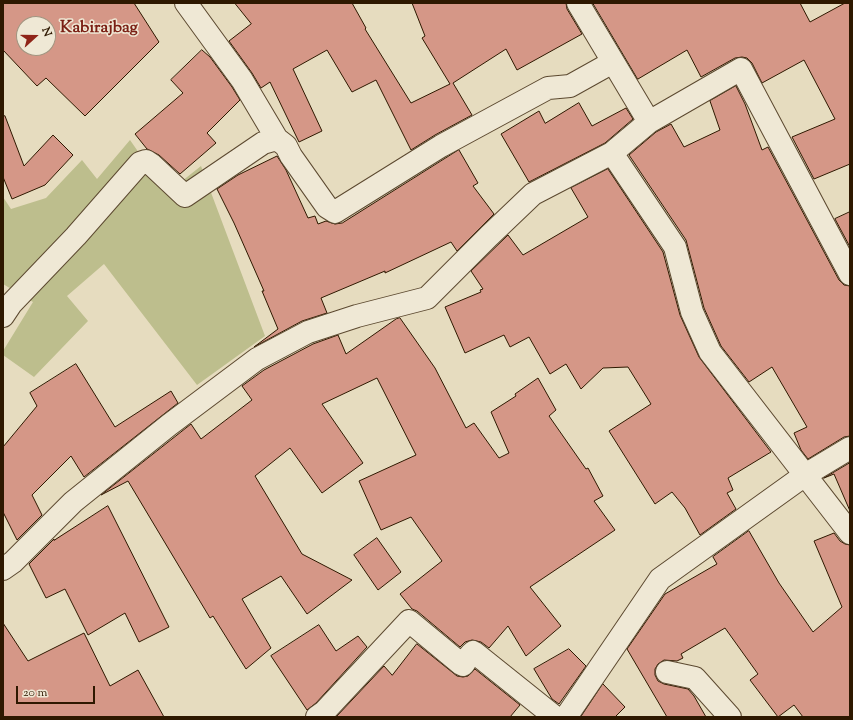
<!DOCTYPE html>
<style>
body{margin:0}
#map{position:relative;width:853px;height:720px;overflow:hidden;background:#e6dcbf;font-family:"Sorts Mill Goudy",serif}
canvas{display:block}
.frame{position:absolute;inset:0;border:4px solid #2e1800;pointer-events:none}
.north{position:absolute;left:16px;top:16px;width:40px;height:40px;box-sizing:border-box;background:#efe8d5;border:1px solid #a29580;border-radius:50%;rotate:69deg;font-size:11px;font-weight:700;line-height:16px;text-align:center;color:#2e1800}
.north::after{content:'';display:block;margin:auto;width:14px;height:18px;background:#8f2418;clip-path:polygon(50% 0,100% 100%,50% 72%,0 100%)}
.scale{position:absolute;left:16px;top:686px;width:79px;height:18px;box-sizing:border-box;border:2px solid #2e1800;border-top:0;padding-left:5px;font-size:12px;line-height:14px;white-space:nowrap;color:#2e1800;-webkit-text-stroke:3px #efe8d5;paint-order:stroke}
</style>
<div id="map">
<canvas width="853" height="720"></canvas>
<div class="frame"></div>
<div class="north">N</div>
<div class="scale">20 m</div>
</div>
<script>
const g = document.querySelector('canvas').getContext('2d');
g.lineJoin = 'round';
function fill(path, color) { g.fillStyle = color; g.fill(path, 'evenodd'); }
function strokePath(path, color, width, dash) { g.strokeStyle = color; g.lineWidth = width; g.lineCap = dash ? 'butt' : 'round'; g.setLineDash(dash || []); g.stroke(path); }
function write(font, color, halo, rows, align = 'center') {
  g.font = font + ' "Sorts Mill Goudy",serif'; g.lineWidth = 3; g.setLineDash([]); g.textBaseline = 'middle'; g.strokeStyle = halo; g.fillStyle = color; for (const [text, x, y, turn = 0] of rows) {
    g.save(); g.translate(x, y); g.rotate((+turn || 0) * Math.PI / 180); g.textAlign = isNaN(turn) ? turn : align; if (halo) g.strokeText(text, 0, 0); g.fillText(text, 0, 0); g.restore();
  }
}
const green = new Path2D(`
 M130 140 167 193 201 166 265 336 197 385 104 264 67 296 88 321 34 377 3 355V351L33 302 3 284V197L11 209 46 198 82 160 97 179Z`);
const building = new Path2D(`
 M3 3H134L159 42 85 116 46 78 37 86 3 50ZM24 24H48V48H24Z
 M235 3H352L366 28 365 29 411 103 450 84 422 38 425 36 412 3H566L567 9 582 34 517 70 506 49 453 83 472 115 435 135 411 150 376 80 352 92 327 50 293 69 322 131 299 142 270 82 261 88 252 73 229 41 251 24Z
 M593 3H800L810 22 845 3H850V164L814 179 792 137 835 119 804 60 762 83 752 63 747 58 742 57 735 58 701 77 687 50 638 79Z
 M202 50 210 57 232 87 240 100 207 133 216 143 180 174 159 155 147 149 135 134 183 93 171 80Z
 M736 86 745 104 762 150 768 147 839 280 844 285 850 286V436L844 437 808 459 801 450 794 433 807 427 772 367 749 382 721 346 704 308 686 240 629 155 656 132 671 124 684 147 720 130 710 101Z
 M579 103 592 126 626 108 633 119 605 143 529 182 501 134 539 111 545 123Z
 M5 116 24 166 53 135 73 155 45 185 12 199 3 177V117Z
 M459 150 478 183 473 186 494 214 457 251 451 242 385 273V271L321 298 327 313 302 321 254 347 278 329 262 291H264L234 223 217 189 238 175 277 156 286 170 308 218 315 216 318 224 326 221 335 224 342 223Z
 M608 169 663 252 680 315 699 357 771 452 728 478 733 490 727 493 736 509 700 535 685 508 672 492 655 504 609 431 651 404 628 367 603 368 581 389 566 364 550 374 529 337 510 347 504 335 465 353 445 307 481 292 480 290 483 289 471 271 508 235 523 255 588 217 571 188Z
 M850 212V247L835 219Z
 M400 318 435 368 466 428 474 423 499 458 509 453 491 412 516 396 515 394 538 378 556 410 549 416 586 469 588 468 603 496 594 501 615 530 530 587 561 626 526 656 508 626 489 648 481 642 472 640 465 642 460 647 417 611 412 609 400 594 442 561 411 517 381 530 359 481 416 455 377 378 322 404 363 463 322 493 290 448 255 476 302 554 352 580 307 614 281 576 242 599 271 648 246 669 213 616 210 618 128 481 101 495 191 424 201 439 252 400 242 386 264 370 313 344 338 335 346 354 396 319Z
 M76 364 115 427 171 391 178 403 84 477 71 456 32 495 42 515 17 540 3 512V447L37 406 30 393Z
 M850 463V511L834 474 824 478Z
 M108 506 169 627 139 642 125 613 88 635 65 589 46 598 29 564 54 539V540Z
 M749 531 779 583 813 632 842 607 814 541 834 533 840 541 845 544 850 545V717H803L794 705 778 717 750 680 758 674 725 628 681 654 683 658 677 661 664 660 658 664 655 669V675L658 681 664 684 688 689 694 696 706 717H667L627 649 665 594 717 564 713 557Z
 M377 538 401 572 378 590 354 555Z
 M3 623 28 661 84 633 110 686 138 670 164 717H3Z
 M319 625 336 651 358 636 367 647 316 703 307 710 271 656Z
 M417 644 457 676 463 677 468 676 475 669 520 705 510 717H336L384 666 392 675Z
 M569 649 586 666 559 704 552 699 534 669Z
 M603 684 625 707 615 717H581Z`);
const minor = new Path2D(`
 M186 3 242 80 277 139
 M578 3 649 122 612 153 675 247 692 312 710 352 850 533
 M649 122 741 69 850 274
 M3 316 11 304 76 236 140 163 146 161 152 165 185 196 263 143 277 139 286 146 291 156 327 207 335 212 441 146 548 88 570 86 613 62
 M3 569 13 562 73 502 169 425 257 359 308 332 357 316 427 298 489 236 533 194 612 153
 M667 672 695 678 730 717
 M317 717 324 712 409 621 461 664 463 665C466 661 468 656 473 652L475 653 555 717
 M566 717 660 579 805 475 850 448`);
const quarterNames = [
 ["Kabirajbag",99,29]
];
fill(green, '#bdbe8d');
fill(building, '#d59787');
strokePath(building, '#2e1800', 1);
strokePath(minor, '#5c4930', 24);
strokePath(minor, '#efe8d5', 22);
write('bold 17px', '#7a1f14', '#efe8d5', quarterNames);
</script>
